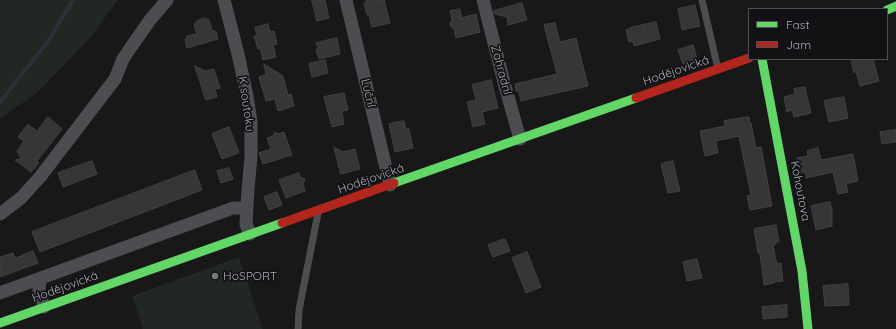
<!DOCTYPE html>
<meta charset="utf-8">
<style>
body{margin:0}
#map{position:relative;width:896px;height:329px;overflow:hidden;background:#181818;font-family:Quicksand,sans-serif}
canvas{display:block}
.legend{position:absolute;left:748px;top:8px;width:140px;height:52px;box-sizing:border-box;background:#121214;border:1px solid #4f5056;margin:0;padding:5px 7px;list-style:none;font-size:12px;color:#aaadb8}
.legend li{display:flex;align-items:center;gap:8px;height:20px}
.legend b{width:20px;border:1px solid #4f5056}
</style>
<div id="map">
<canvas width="896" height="329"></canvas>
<ul class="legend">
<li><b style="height:5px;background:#63d668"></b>Fast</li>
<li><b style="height:5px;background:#b3261e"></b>Jam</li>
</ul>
</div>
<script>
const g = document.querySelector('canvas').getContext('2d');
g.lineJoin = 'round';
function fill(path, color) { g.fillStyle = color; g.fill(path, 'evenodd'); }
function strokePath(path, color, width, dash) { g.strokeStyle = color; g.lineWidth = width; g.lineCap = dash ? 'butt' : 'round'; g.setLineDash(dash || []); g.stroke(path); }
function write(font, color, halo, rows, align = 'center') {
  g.font = font + ' Quicksand,sans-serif'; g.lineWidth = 3.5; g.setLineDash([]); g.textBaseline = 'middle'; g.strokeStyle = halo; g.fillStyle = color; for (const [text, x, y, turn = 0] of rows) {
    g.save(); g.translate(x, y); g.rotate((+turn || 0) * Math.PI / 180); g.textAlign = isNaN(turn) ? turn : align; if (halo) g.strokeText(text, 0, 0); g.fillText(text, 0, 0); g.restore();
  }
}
const green = new Path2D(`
 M0 0H118L89 39 38 92 0 119Z
 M239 257 263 329H143L132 296Z`);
const stream = new Path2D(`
 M0 102 49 40 73 0`);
const building = new Path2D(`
 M312 0H325L329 18 317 21Z
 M366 0H384L390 23 372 27 369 15H367L364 3 367 2Z
 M522 3 527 20 508 25 507 17 495 14 494 11Z
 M695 5 700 26 682 30 678 9Z
 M460 9 462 18 476 14 480 32 456 38 454 29 451 27 450 23 452 20 450 11Z
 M205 18 209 20 212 30 216 32 218 39 187 48 185 40 187 36 197 34 194 25 197 21Z
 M656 22 660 39 634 46 633 41 629 42 626 30 630 29V28Z
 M555 23 560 42 576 38 588 86 521 101 519 93 516 91 515 84 557 74 544 25Z
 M268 24 270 32 274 31 277 44 273 45 276 57 263 60 260 48 258 49 254 36H257L255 28Z
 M337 38 340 54 319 59 316 50 318 48 316 43Z
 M693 45 697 59 683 64 678 50Z
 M851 59H873L879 81 860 86 856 72H854Z
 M325 60 328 73 312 77 309 64Z
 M264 64 283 76 288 95 291 94 294 106 278 111 275 99 266 101 259 77 266 75Z
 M195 66 205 71 214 69 220 88 215 89 217 97 206 100Z
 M491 80 498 108 482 112 485 124 473 127 467 102 476 100 472 85Z
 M805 87 811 113 794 117 792 110 787 112 784 97 795 94 794 89Z
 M344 93 348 110 342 111 344 124 332 127 324 97Z
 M844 97 848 118 829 122 824 101Z
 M48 117 62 129 37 161 39 163 31 172 15 160 21 159 17 151 24 141 18 137 28 124 37 131Z
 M746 117H749L750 123H751L756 148 761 147 772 206 750 210 747 196 751 195 739 136 716 141 718 153 705 156 700 131 725 126 724 121Z
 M404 121 406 129H409L413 148 395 152 389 124Z
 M229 127 239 153 222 159 212 134Z
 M896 130V142L882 144 880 132Z
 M275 132 278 134 284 132 292 155 263 164 259 153 271 149 267 138 273 136Z
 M334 147 343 152 355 149 360 169 341 174Z
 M818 148 821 160 853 154 858 181 846 184 848 192 838 194 833 172 806 178 805 172 800 173 797 158 808 156 807 151Z
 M92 161 97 174 63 187 58 173Z
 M673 161 680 191 668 193 661 164Z
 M229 168 233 179 221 183 217 171Z
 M195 170 202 190 40 252 32 232Z
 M299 173 300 177 305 179 303 184 305 191 286 198 279 180Z
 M277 192 282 205 269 210 264 197Z
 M830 202 832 210V226L816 230 811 206Z
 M776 225 779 241 776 242V244L773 245 777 264 781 263 783 281 774 282V283L764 285 760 253H758L754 229Z
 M505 239 510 251 493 257 488 245Z
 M33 251 38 263 0 277V257L13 253 15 258Z
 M527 252 541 287 526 293 512 258Z
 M697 259 702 278 687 281 683 262Z
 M848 284 849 305 825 306 823 286Z
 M787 305V317L763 319 762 307Z`);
const lane = new Path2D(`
 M702 0 718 69
 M298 329 299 310 318 213`);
const street = new Path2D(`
 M224 0 238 54 247 96 251 122V156L248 190 246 224 250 234
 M346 0 390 185
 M483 0 505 86 520 139
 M0 214 21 198 40 177 115 79 123 59 131 47 150 20 167 0
 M40 279 39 290 44 307
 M0 293 233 208H247`);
const fast = new Path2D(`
 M887 10 896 6
 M762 59 802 271 808 329
 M394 183 636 98
 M0 323 282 223`);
const jam = new Path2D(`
 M636 98 749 58
 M282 223 394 183`);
const markers = [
 [215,276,4,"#777980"]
];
const streetNames = [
 ["Zahradní",501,70,75],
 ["Hodějovická",676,71,-19],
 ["Luční",368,93,77],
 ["K soutoku",246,104,82],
 ["Hodějovická",371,179,-19],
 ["Kohoutova",800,191,79],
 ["Hodějovická",65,287,-20]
];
const poiNames = [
 ["HoSPORT",223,276]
];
fill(green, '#212722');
strokePath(stream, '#2c3139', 4);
fill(building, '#363638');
strokePath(building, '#414144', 1);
strokePath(lane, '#4c4d51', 7);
strokePath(street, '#4c4d51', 13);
strokePath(fast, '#63d668', 9);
strokePath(jam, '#b3261e', 9);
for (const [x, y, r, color] of markers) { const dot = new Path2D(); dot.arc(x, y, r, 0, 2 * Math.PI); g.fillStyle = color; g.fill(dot); strokePath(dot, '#121214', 1.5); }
write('12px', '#aaadb8', '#121214', streetNames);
write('12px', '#aaadb8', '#121214', poiNames, 'left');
</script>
